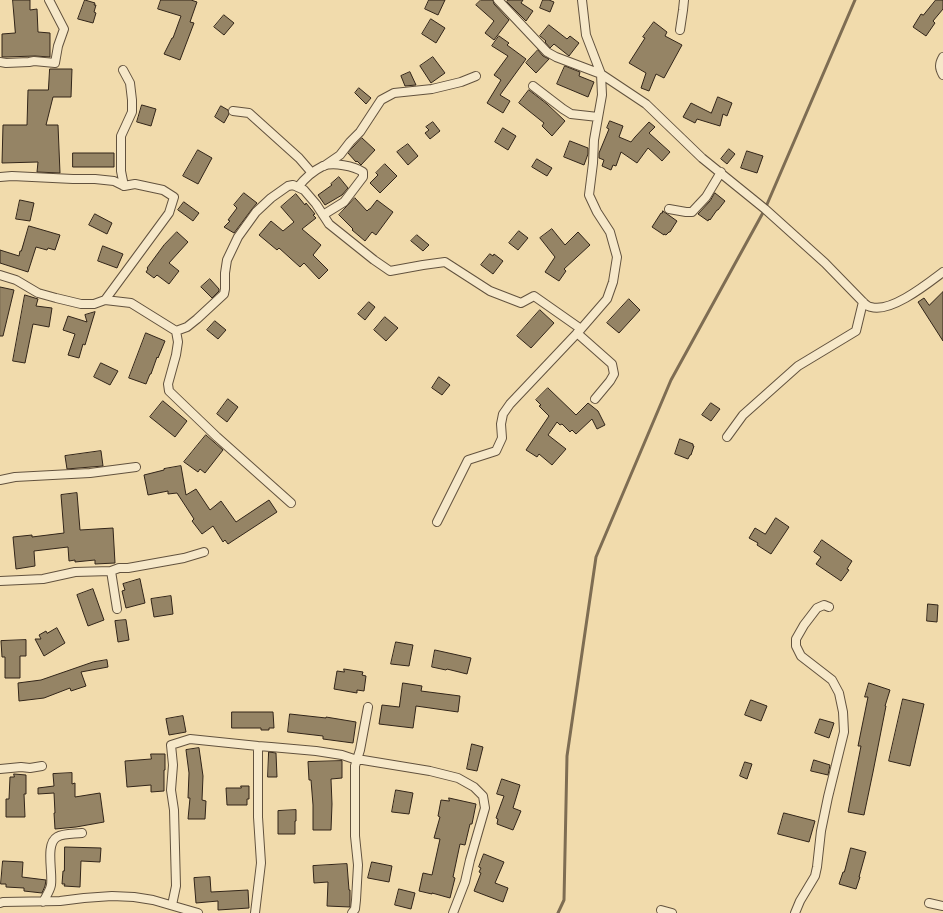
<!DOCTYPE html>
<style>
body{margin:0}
canvas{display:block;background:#f1dbac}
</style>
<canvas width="943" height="913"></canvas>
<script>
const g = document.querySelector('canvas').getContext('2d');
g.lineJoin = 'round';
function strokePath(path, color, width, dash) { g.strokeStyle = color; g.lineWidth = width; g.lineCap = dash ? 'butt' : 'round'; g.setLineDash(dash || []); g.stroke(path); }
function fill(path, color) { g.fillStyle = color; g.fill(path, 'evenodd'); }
const stream = new Path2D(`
 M558 913 564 900 567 756 596 557 671 380 765 209 855 0`);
const building = new Path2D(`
 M13 0H30V10L37 9 38 32 50 33V57L35 56 6 57H2V34L15 33Z
 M85 0 95 3 94 5H96L94 12 96 13 93 23 78 19Z
 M161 0H191L197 2 190 22 194 23 180 60 164 54 172 38H173L181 16 158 9Z
 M429 0H445L438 15 425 9Z
 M481 0H493L494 4 509 20 494 40 485 33 494 21 476 5Z
 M508 0H523L521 3 533 11 526 21 507 2Z
 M543 0H549L554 2 550 12 540 8Z
 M936 0H943V9L933 21 935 23 926 36 913 27 921 14 923 15Z
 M224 15 234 23 224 35 214 27Z
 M431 19 445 28 436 43 422 34Z
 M654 22 667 32 665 36 682 45 664 78 656 74 649 91 641 88 646 73 629 63 645 38 643 37Z
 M549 25 567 39 570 36 579 43 569 56 554 44 550 48 545 42 546 41 540 36Z
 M499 36 509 43 507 45 526 59 500 95 510 101 503 113 487 103 501 80 494 75 508 56 492 46Z
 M538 50 543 56 549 59 536 73 526 63Z
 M433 57 445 73 431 83 420 66Z
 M565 66 580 72 579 76 594 82 588 97 557 84Z
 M50 69H72L71 97H53L46 125H58L60 173 37 172 38 162 2 163 3 125H27L28 90H48Z
 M410 72 416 85 405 86 401 76Z
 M359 88 371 98 366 104 355 93Z
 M529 90 547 104 565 121 552 136 542 126 544 123 519 103Z
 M718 97 732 103 727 116 723 114 720 126 697 119 695 123 683 117 691 103 711 113Z
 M142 105 156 109 151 126 137 122Z
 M221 106 228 110 229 114 224 123 215 117Z
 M610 121 623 126 619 137 631 142 635 137 649 122 655 127 649 133 670 152 662 161 648 148 637 163 621 152 616 166 613 165 611 170 602 166 604 160 599 158V153L609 129 607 128Z
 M433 122 440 131 430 139 425 133 429 130 426 127Z
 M503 128 516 136 508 150 495 142Z
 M362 138 375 150 361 165 357 161 356 162 348 153Z
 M570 141 588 148V154L584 165 564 157Z
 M408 144 418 156 408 165 397 152Z
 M729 149 735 154 727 164 721 159Z
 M198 150 212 158 198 184 183 176Z
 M747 151 763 156 757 173 741 168Z
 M73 153H114V167H73Z
 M537 159 552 168 547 176 532 167Z
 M385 164 397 176 380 193 370 183 378 175 376 173Z
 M339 177 348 188 342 195 325 205 318 195 332 185 331 184Z
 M244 193 257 203 252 209 234 233 224 227 230 221 228 220 237 208 234 205Z
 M715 193 725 201 718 210H717L710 220 709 219 708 221 698 214 710 201Z
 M296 194 305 205 306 203 315 214 313 215 316 218 302 229 321 245 313 255 328 270 319 279 304 263 300 267 279 248 277 250 259 235 271 221 283 231 294 222 281 207Z
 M355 198 367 211 369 209H370L377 200 393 212 376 235 372 232 365 241 352 230 353 229 339 215Z
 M20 200 34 203 30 221 16 219Z
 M184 202 199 213 193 221 178 210Z
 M663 211 677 221 670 232H669L666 235 664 234V235L652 227 661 213H662Z
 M95 214 112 223 107 234 89 225Z
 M29 226 60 235 55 250 48 248 47 250 36 247 28 272 0 263V250L19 256 20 251H21Z
 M552 229 565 245 578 232 590 245 564 269 566 271 559 281 545 272 555 257 540 238Z
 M519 231 528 238 518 250 509 243Z
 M177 232 188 242 169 263 179 271 169 284 157 275 154 278 146 272 148 269 147 268 164 245Z
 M417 235 429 245 423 251 411 241Z
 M103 246 123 254 117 268 98 261Z
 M490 254 493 256 494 254 503 261 493 274 481 265Z
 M210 279 219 289V291L212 298 201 287Z
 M0 287 14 290 3 336H0Z
 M943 292V341L918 302 924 298 929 305Z
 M25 295 38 299 36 306 52 308 49 327 33 324 25 363 13 361Z
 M629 299 640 310 619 333 607 323Z
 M369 302 375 307 365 320 358 314Z
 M540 310 554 323 531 348 517 336Z
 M95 312 85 345 83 344 79 358 68 355 75 334 63 330 68 316 87 322 85 315Z
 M385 317 398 328 386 341 374 330Z
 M215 321 226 330 218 339 207 330Z
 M146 333 165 341 158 358 157 357 151 374H150L146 384 129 378Z
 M101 363 118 371 110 385 94 377Z
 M439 377 450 385 442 395 432 388Z
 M548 388 576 415 588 403 598 411 605 425 597 429 592 419 576 434 572 430 570 432 562 424 560 425 557 422 548 435 566 449 552 465 539 454 537 457 526 450 549 416 539 406 541 405 536 400Z
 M228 399 238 407 227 422 217 414Z
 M163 401 187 421 175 437 150 417Z
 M711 403 720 409 711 421 702 415Z
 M206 435 223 450 205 473 200 469 198 472 184 462Z
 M680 439 693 444V446H694L691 455H690L688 459 675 454Z
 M101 451 103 466 67 469 65 456Z
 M181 466 186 495 196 489 210 510 221 501 236 522 269 500 277 512 228 544 225 540 223 542 213 526 202 534 192 521 194 519 177 493 168 494V491L148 495 144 475 164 470V469Z
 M77 493 80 530 113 528 115 563 95 564V560L75 562V560L69 561 68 547 34 551 35 566 16 569 13 537 32 535V537L64 533 61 495Z
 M776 518 789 527 771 554 757 545 758 543 749 538 755 528 765 534Z
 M822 540 852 561 847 569 849 570 841 581 816 564 821 557 814 552Z
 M140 579 145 603 126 608 122 591 125 590 123 584Z
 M93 589 104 620 88 626 77 595Z
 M171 596 173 614 154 617 151 599Z
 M928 604 938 605 937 622 927 621Z
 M126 620 129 640 118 642 115 621Z
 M57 628 65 643 44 656 35 639H41L39 635 46 631 47 633Z
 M26 640V656H20V678H5V657H2L1 641Z
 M396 642 413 645 409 666 391 664Z
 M435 650 471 658 467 674 447 669 446 670 432 667Z
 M107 660 108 667 81 672 86 686 71 691 70 688 44 698 19 701 18 683 41 680 93 662Z
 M344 669 363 672 362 675 366 676 364 691 357 690V693L334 689 337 671 344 672Z
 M403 683 422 686 421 691 460 696 458 712 416 706 413 728 379 724 382 705 399 707Z
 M869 683 890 690 885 706H886L873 772 864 815 848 812 861 746H858L868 697H865Z
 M903 699 924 704 910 766 889 761Z
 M751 700 767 706 761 721 745 715Z
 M232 712H273L274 728H269V730H261V728H232Z
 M290 714 326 718V717L356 722 353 743 323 739V736L288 732Z
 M183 716 186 732 169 735 166 719Z
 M820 719 834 723 829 738 815 733Z
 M472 744 483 747 477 771 467 769Z
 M199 748 203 776 202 800 206 801 205 819H188L190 798H188L189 773 186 750Z
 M269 752 276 753 277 777H268Z
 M151 754H165V770H164V791L151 792V785L127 787 125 761 151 759Z
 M814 760 830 765 828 775 811 771Z
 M342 761V778L331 779 332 804 331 830H313V805L311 780H309L308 762Z
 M745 762 752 764 747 779 740 776Z
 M72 773V784L75 783V797L100 793 104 822 76 827 55 829 54 813H55L54 793 38 794V788L54 786 53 774Z
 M14 774 26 775V794H24L25 817H6V799H9L10 777H14Z
 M502 779 520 785 513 808 521 811 513 830 497 824 498 819 496 818 504 796 497 794Z
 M241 786H249V799H247V805H227L226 788H241Z
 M396 790 413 793 409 814 392 812Z
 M449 798 476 804 472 824H470L465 845 460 844 453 877 455 878 450 898 432 893V894L419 891 423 873 432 875 440 839 434 838 440 817 438 816 441 800 449 801Z
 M296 810V821H295V834H278V811Z
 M784 813 815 821 809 842 778 834Z
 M65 847 101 848 100 862 81 861 80 887 64 886 65 884H62L63 871H64Z
 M851 848 866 852 859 877H860L856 889 839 884 843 872H844Z
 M484 854 504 862 495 883 508 888 503 902 474 891 481 873 479 872 481 868 479 867Z
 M3 861 23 862 22 877 46 880 45 886 42 893 24 891V888L6 887V884H1Z
 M372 862 392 866 389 882 368 878Z
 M347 864 349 890H350V907L327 906 328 882 314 883 313 866Z
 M210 877 211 892 248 890 249 908 218 910V901L196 903 194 878Z
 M399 889 415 893 411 909 395 905Z`);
const minor = new Path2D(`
 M498 0 547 52 556 57 601 74 646 104 702 158 765 209 825 263 863 302C865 304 868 307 871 307 891 313 927 284 943 272
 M680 30 683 10 684 0
 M943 57C939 64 939 68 943 75
 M0 62 6 63 29 62 34 61 55 63 58 46 64 29 49 0
 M123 70 130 83 132 100V112L121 136V171L124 186
 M533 86 563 109 571 114 598 117
 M233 111 249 113 299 158 312 173
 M324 166 340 155 350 142 360 132 381 100 394 93 432 89 461 82 476 76
 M0 177 12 176 73 179H95L114 181 124 186 135 184 163 190 174 197 169 213 105 300
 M298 187C305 178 313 171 323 166 333 162 354 166 363 172V177L344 202 323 215
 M669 209 686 212H692L706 197 721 172
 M0 275 16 280 38 293 56 298 81 304H94L105 300 131 303 176 331 178 342 176 355 168 384 169 391 217 437 291 503
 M176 331 187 327 197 319 224 294 225 289V273L227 260 238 237 256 212 271 198 288 186 293 185 304 190 316 204 329 224 374 260 390 271 423 265 445 262 490 291 521 303 534 296 581 329
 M577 333 612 364 614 374 610 381 595 399
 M727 437 743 415 798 366 856 331 863 302
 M0 480 15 477 90 473 136 467
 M437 522 468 460 496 451 502 438 501 424 503 414 510 404 581 329 607 299 613 282 617 257 610 232 597 212 589 195 593 163 594 140 602 95 601 74 586 35 582 0
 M111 571 117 609
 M0 581 43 579 75 572 111 571 119 568H128L184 558 204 552
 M0 769 21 767 30 768 42 766
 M43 902C46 896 50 891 51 885 53 872 45 844 57 837 64 833 74 834 82 833
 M0 903 3 902 60 901 84 898 112 896 134 897 153 900 198 913
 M929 903 943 906
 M172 905 176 886 174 810 171 790 173 765 171 745 190 739 258 746 271 747 316 751 342 755 357 760H363L430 771 458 778 474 787 483 796 485 808 470 860 465 882 453 913
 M661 910 672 913
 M255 913 261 863 258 817V746
 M352 913 355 909 356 900 358 865 355 836V766L360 750 368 707
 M795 913 800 901 815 876 817 867 821 831 828 797 844 732 843 712 839 693 832 680 801 656 796 646V639L804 625 817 608 824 605 829 607`);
strokePath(stream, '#7e6d53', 3);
fill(building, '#958465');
strokePath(building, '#322519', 1);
strokePath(minor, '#62523e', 10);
strokePath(minor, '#f6e8c9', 8);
</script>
